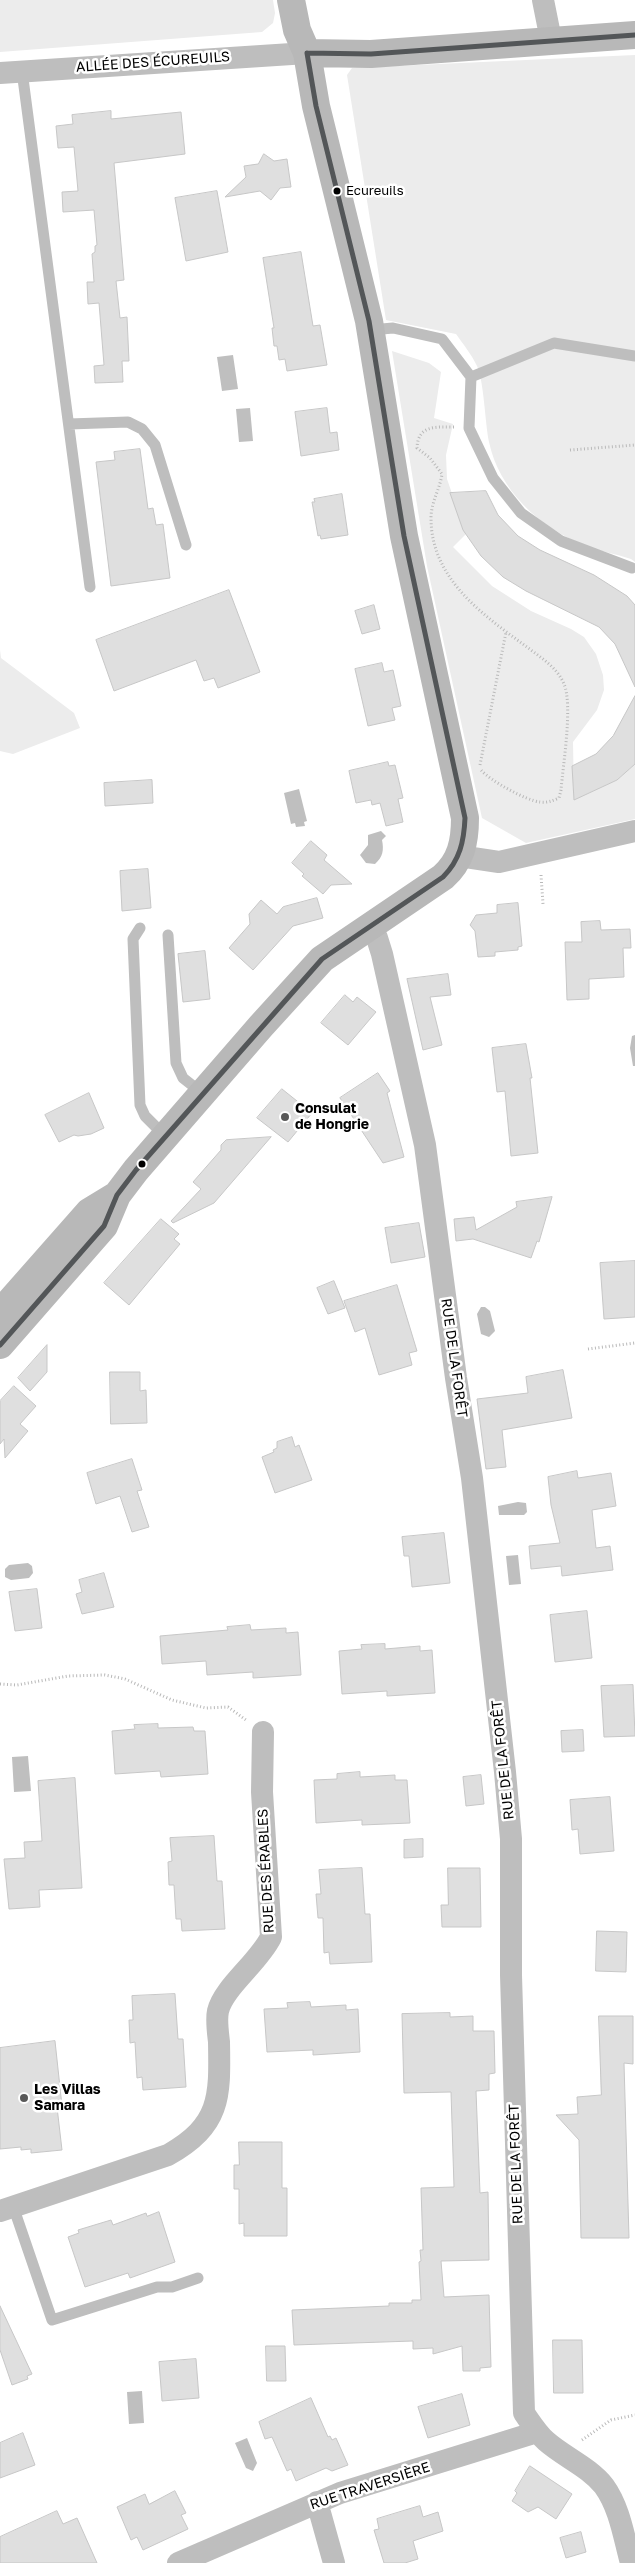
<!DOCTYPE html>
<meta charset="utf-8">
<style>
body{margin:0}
canvas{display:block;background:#fff}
</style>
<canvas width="635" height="2563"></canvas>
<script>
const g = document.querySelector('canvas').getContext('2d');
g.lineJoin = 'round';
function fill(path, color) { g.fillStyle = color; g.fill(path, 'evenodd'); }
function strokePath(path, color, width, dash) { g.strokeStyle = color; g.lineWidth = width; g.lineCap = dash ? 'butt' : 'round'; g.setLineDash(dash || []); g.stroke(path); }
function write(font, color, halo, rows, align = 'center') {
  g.font = font + ' "Golos Text",sans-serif'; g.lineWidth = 5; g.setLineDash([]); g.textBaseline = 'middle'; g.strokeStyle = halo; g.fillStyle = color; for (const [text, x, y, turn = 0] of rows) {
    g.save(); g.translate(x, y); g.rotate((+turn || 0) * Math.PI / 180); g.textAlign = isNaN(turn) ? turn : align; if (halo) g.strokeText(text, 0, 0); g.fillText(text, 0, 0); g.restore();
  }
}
const green = new Path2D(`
 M0 0H273L275 13 273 23 262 32 0 52Z
 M635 55V562L631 559C616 554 599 551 584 545 539 527 499 490 489 442 485 423 484 381 477 366 472 355 463 344 456 334L386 320 347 75 352 68Z
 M392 351 429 363 441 372 434 418 453 424 446 455 447 479 466 534 453 547 492 586 531 611 571 629 584 637 596 654 603 675 604 690 597 710 573 742 574 799 617 780 635 764V819L526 843 482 818 427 566Z
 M0 650 1 658 74 713 80 728 13 754 0 751Z`);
const water = new Path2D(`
 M233 355 238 389 222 391 217 357Z
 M250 408 253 441 239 442 236 409Z
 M299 789 307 821 304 822 305 826 296 827 295 823 291 824 284 793Z
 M381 831 386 836 382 840C384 850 383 857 375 864L366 863 360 855 368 845V835Z
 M635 1035V1066H633L630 1048 632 1036Z
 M481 1307H485L490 1311 495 1331 489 1337 481 1334 477 1314Z
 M518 1502 526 1503 527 1512 524 1515H499L498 1506Z
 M518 1555 521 1584 509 1585 506 1556Z
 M28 1563 32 1566 33 1573 29 1578 11 1580 5 1577V1569L9 1565Z
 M28 1756 31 1791 14 1792 12 1757Z
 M142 2391 144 2423 129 2424 127 2392Z
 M247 2438 257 2463 253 2471 246 2468 235 2443Z`);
const building = new Path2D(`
 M111 111V119L181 112 185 154 114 163 124 280 116 281 120 318 127 317 129 361H122L123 382 95 383 94 366 104 365 99 303 88 304 87 282H94L92 254 95 252V246L97 245 94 210 63 212 62 192 78 191 74 147 58 148 56 126 73 124 72 115Z
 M264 154 274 161 287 159 291 187 280 188 271 200 260 191 225 197 246 177 244 166 258 164Z
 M217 191 228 252 186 261 175 198Z
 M301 252 313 326 320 325 327 365 287 371 285 359 279 360 277 346H274L272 328H274L263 258Z
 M327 408 330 433 337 432 339 450 301 456 295 412Z
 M140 449 148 509 153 508 156 525 163 524 170 578 111 586 96 462 115 460 114 452Z
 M486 491 498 515 518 536 540 550 594 575 627 596 635 605V687L615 644 599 627 526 591 503 577 481 556 463 530 450 493Z
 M342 494 348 535 321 539 320 535 318 536 312 502H315L314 499Z
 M229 590 260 672 218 688 214 678 204 681 196 660 114 691 96 640Z
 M374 605 380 629 362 634 355 611Z
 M382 663 384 672 393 670 401 706 392 708 395 720 368 726 355 669Z
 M635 696V764L617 780 574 800 572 766 596 754 613 736Z
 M388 762 389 766 395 765 403 798 398 799 403 822 386 826 380 803 372 805 371 800 356 803 349 771Z
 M152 780 153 803 105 806 104 783Z
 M311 841 327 855 324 860 352 884 331 885 323 894 302 876 304 874 292 863Z
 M148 869 151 908 122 911 120 871Z
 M317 898 323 918 293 926 253 970 229 948 250 924 249 914 261 900 277 914 283 907Z
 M518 903 522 946 518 947V950L495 952V956L478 957 475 931 470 925 476 915 497 913V905Z
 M600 921 601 930 630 929 631 948H623L624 977 589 979V999L567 1000 565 942H582L581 922Z
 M205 951 210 999 183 1002 178 954Z
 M448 974 451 995 430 997 442 1045 423 1050 407 979Z
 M345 995 353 1002 357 997 376 1012 348 1045 321 1023Z
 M526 1044 532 1078H530L538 1153 511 1156 505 1091 497 1092 492 1048Z
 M378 1073 390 1091 387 1093 404 1157 383 1163 340 1098Z
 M282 1089 312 1113 288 1142 257 1118Z
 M89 1093 104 1128 91 1134 78 1136 74 1135 59 1142 45 1115Z
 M271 1137 214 1203 173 1223 171 1221 201 1189 193 1182 221 1150V1145L226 1140Z
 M552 1197 539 1242 537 1241 531 1258 473 1239 456 1241 454 1219 474 1217 476 1230 517 1207 516 1202Z
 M161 1219 179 1234 174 1239 180 1244 129 1305 104 1283Z
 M419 1223 425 1257 391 1263 385 1228Z
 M635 1261V1317L604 1319 600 1263Z
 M334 1281 345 1308 328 1314 317 1288Z
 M397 1285 417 1351 409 1353 412 1365 379 1375 365 1328 355 1332 344 1301Z
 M47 1345V1372L30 1391 18 1378Z
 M563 1370 572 1418 502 1430 506 1467 486 1469 477 1399 528 1393 526 1377Z
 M110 1372H140V1391L146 1390 147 1423 111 1424Z
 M14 1386 36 1406 20 1424 28 1431 5 1458 4 1439 0 1444V1401Z
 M292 1437 295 1447 299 1445 312 1480 275 1493 262 1457 274 1452 273 1450 277 1448V1442Z
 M132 1459 142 1490 137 1491 149 1527 132 1532 120 1496 96 1504 87 1473Z
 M577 1471 578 1478 611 1473 616 1506 592 1510 596 1548 610 1546 613 1570 562 1576 561 1566 531 1569 529 1546 560 1543 551 1505 548 1477Z
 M444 1533 450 1583 412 1587 409 1556H404L402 1537Z
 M104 1573 114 1607 82 1614 76 1594 82 1592 79 1580Z
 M37 1589 42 1628 15 1631 9 1592Z
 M587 1611 592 1658 555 1662 550 1615Z
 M250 1625 251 1630 286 1628V1633L298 1632 301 1675 253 1678V1672L207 1675 206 1661 162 1664 160 1636 228 1630 227 1627Z
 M385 1644V1649L420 1646V1651L432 1650 435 1693 387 1696V1691L342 1694 339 1651 362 1649 361 1645Z
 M633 1685 635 1736 604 1737 601 1686Z
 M158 1724V1728L193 1727 194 1731H205L208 1774 161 1777 160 1771 115 1774 112 1731 135 1729 134 1725Z
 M583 1730 584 1751 562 1752 561 1731Z
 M360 1772V1777L395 1775V1780H407L410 1823 362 1825V1820L316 1823 314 1780 337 1779V1774Z
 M481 1775 484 1804 466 1806 463 1777Z
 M75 1778 82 1888 39 1890 40 1907 9 1909 4 1859 25 1858 24 1842 42 1841 38 1781Z
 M610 1797 614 1851 580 1854 578 1829 572 1830 570 1800Z
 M214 1836 217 1881H222L225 1929 182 1931 181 1919H176L174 1885H169L168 1862 172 1861 170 1838Z
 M423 1839V1857L404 1858V1840Z
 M362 1868 365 1914H370L372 1962 330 1964 329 1952 324 1953 323 1918H318L316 1894H321L319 1870Z
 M448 1868H480L481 1927H442L441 1905H448Z
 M597 1931 627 1932 626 1972 596 1971Z
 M175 1994 178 2039H183L186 2087 143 2090 142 2077 137 2078 135 2042 130 2043 129 2020H133L132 1996Z
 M310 2002 311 2007 346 2005V2010L358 2009 360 2052 313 2055V2050L267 2052 264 2009 288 2008 287 2003Z
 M450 2013V2017L473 2016V2031H494L495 2073 489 2074V2090L476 2091 480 2193 488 2192 489 2260 441 2261 444 2297 489 2295 491 2367 480 2368V2371H463L462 2346 433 2354V2348L413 2349V2341L294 2345 292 2310 389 2306V2303H412V2300H421L419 2262 421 2261 420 2250H423L421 2188 454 2187 451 2092 404 2093 402 2014Z
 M599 2016H633V2064L624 2063 629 2238H581L579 2140 556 2115 578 2114 577 2097 601 2095Z
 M55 2041 62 2106 57 2107 62 2150 31 2153V2149L21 2150V2147L0 2149V2048Z
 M239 2142H282V2188H287V2236H244V2223L239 2224V2189H234V2165H239Z
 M159 2212 175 2262 130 2278 128 2273 85 2287 68 2237 79 2233 78 2230 111 2220 113 2225 146 2213 147 2216Z
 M0 2306 32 2374 27 2376 28 2379 12 2385 0 2350Z
 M553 2340H582L583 2393H554Z
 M266 2346H285L286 2381H267Z
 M196 2359 199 2398 162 2401 159 2362Z
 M462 2394 470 2425 428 2438 418 2407Z
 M311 2398 328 2437 330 2436 332 2440 336 2438 348 2465 332 2471 326 2468 296 2481 291 2469 287 2471 272 2437 265 2439 259 2422Z
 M23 2433 35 2465 0 2478V2443Z
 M530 2466 572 2494 556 2519 538 2507 528 2512 512 2501 517 2493 515 2491Z
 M175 2491 186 2513 181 2515 188 2529 143 2550 137 2537 131 2540 117 2507 145 2494 149 2504Z
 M420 2506 423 2517 438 2512 443 2531 413 2541 418 2559 405 2563H384L374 2530 379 2529 377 2519Z
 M57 2511 63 2524 77 2518 97 2563H0V2537Z
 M581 2532 586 2552 566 2558 560 2538Z`);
const path = new Path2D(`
 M454 427C435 427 418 425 417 448L430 458 442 474C440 489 431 502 431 518 431 579 483 615 527 647 541 658 557 667 564 684 573 705 563 765 561 790L559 798C552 801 547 803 540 802 527 801 489 780 481 770
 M570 450 635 445
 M480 765 506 632
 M541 875 543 904
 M588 1349 635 1343
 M0 1684 17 1685 68 1676 105 1675 125 1679 172 1700 206 1708 228 1707 246 1720
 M582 2440 611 2420 635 2415`);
const lane = new Path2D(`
 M22 71 90 587
 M371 330 393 328 442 339 471 377 469 428 493 478 521 513 561 541 632 568
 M471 377 554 343 635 356
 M69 424 128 422 142 429 155 445 186 545
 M140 928 133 939 140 1105 145 1116 165 1136
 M168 935 176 1063 183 1078 202 1093
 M13 2206 52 2320 157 2287H172L198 2278`);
const street = new Path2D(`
 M543 0 551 40
 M0 73 307 53
 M459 856 499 862 635 831
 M370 927 377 938 382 954 425 1145 456 1378 472 1478 505 1772 511 1839V1975L524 2413C531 2423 537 2433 546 2441 564 2457 589 2467 604 2486 620 2508 624 2538 631 2563
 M0 2211 168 2155C221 2125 220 2097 219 2042 218 2033 216 2020 218 2011 223 1988 259 1962 271 1937L262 1792 263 1732
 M317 2502 334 2563
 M178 2563 340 2493 537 2432`);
const secondary = new Path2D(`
 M307 53 371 54 635 35
 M0 1313 89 1212 117 1195
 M0 1345 104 1226 117 1195 136 1170 261 1026 322 959 443 877C461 861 465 842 465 818L404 536 369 321 316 106 307 53 297 30 291 0`);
const bus1 = new Path2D(`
 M307 53 371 54 635 35
 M0 1345 104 1226 117 1195 136 1170 322 959 443 877C460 860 464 841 465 818L404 536 369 321 316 106 307 53`);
const markers = [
 [337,191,4.5,"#000"],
 [285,1117,5,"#595959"],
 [142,1164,4.5,"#000"],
 [24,2098,5,"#595959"]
];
const busNames = [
 ["Ecureuils",346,191]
];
const streetNames = [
 ["ALLÉE DES ÉCUREUILS",153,62,-4],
 ["RUE DE LA FORÊT",454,1358,82],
 ["RUE DE LA FORÊT",503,1760,-96],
 ["RUE DES ÉRABLES",266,1871,-93],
 ["RUE DE LA FORÊT",516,2164,-92],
 ["RUE TRAVERSIÈRE",370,2486,-18]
];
const poiNames = [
 ["Consulat",295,1109],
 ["de Hongrie",295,1125],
 ["Les Villas",34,2090],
 ["Samara",34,2106]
];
fill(green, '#ececec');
fill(water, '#bfbfbf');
fill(building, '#dfdfdf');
strokePath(building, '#c7c7c7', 1);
strokePath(path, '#b9b9b9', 3, [1, 2.5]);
strokePath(lane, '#bebebe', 11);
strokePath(street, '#bebebe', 22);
strokePath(secondary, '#b8b8b8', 28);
strokePath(bus1, '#535658', 5);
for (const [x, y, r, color] of markers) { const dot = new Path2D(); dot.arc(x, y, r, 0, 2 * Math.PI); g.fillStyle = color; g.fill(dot); strokePath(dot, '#fff', 2); }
write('13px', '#000', '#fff', busNames, 'left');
write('14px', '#000', '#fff', streetNames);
write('bold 14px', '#000', '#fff', poiNames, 'left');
</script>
